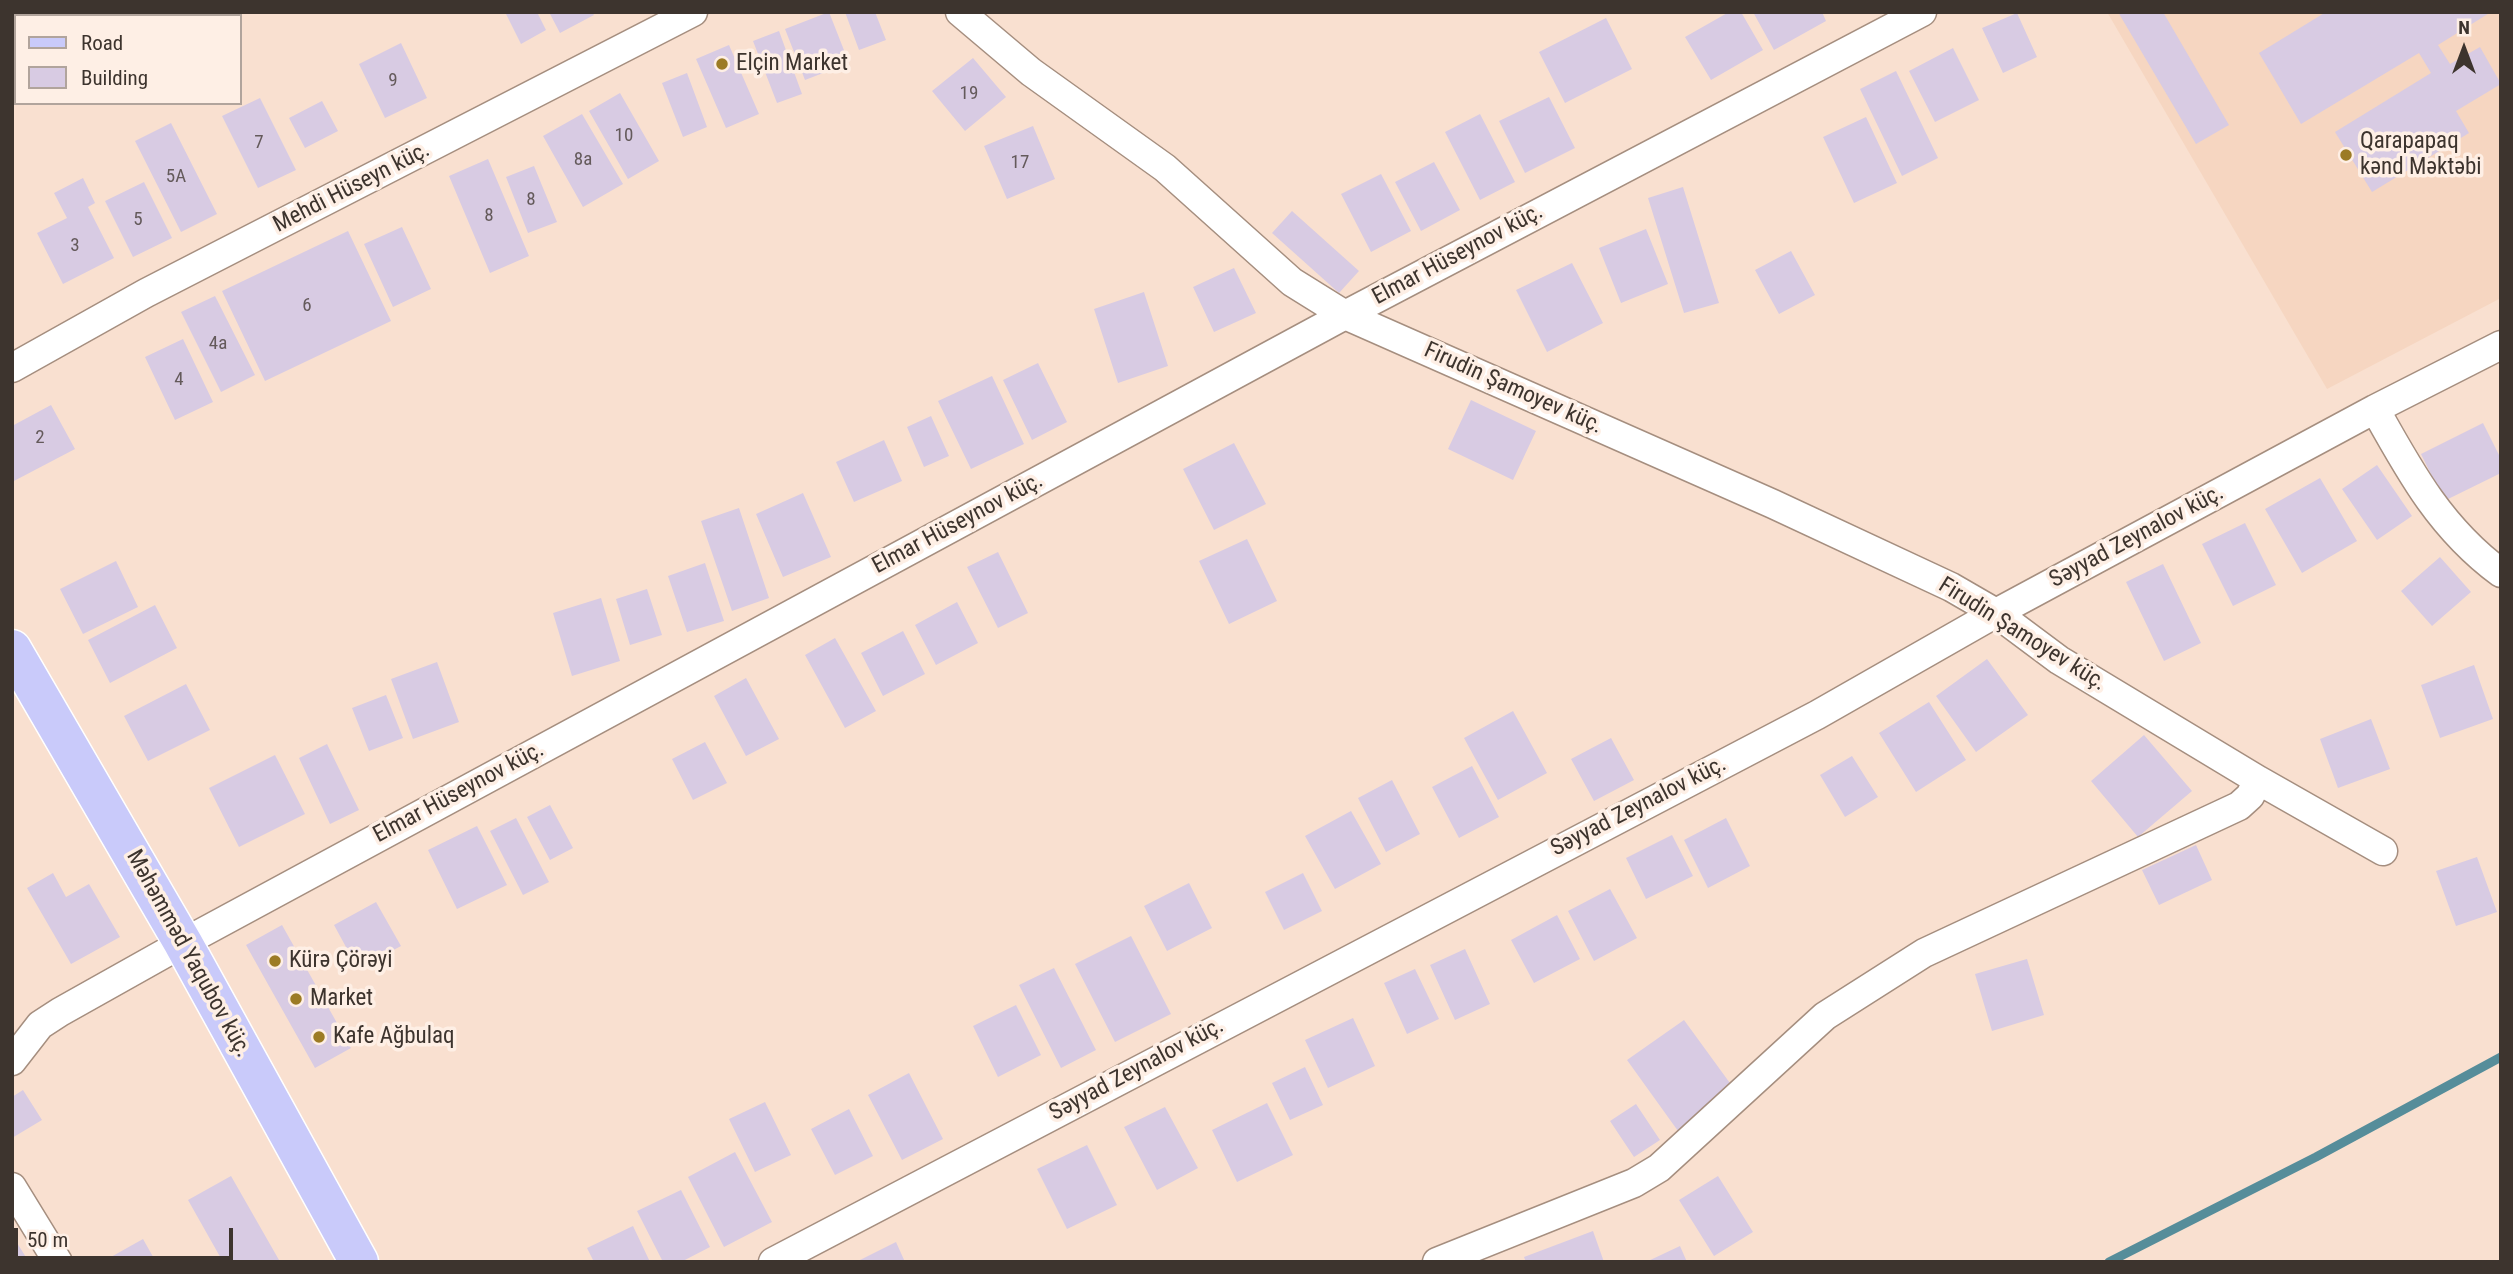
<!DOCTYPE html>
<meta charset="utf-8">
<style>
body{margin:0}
#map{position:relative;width:2513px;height:1274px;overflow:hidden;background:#f9e0d0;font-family:"Roboto Condensed",sans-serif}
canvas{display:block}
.frame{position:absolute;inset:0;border:14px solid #3d342e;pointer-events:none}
.legend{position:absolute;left:14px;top:14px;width:228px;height:91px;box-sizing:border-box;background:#feefe5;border:2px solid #b1a49c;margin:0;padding:9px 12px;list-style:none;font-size:21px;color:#3d342e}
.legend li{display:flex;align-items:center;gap:14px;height:35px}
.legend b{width:35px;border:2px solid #b1a49c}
.north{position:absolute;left:2429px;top:14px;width:70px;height:70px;-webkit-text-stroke:5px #feefe5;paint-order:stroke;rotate:0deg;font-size:19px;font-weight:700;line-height:28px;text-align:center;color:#3d342e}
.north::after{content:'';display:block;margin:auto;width:24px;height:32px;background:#3d342e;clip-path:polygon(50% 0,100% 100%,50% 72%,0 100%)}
.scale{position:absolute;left:14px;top:1228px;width:219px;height:32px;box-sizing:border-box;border:4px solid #3d342e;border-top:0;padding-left:9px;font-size:21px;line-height:24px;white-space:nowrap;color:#3d342e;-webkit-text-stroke:5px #feefe5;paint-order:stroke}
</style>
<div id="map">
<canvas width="2513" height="1274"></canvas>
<div class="frame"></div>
<ul class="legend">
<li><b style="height:9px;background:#c9cafa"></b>Road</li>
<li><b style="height:19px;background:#d8cbe3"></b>Building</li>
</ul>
<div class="north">N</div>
<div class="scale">50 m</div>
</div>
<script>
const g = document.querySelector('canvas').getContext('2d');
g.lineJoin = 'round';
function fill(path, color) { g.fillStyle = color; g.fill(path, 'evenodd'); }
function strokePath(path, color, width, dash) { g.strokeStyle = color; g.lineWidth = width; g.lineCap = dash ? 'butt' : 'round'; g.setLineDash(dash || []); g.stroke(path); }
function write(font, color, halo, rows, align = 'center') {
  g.font = font + ' "Roboto Condensed",sans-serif'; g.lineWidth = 7; g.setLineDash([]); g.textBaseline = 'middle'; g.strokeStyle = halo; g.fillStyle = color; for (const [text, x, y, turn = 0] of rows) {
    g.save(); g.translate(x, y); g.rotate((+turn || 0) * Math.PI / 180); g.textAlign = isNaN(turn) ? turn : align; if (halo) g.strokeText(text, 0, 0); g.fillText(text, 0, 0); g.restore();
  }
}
const built = new Path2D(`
 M2107 12H2501V298L2327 389Z`);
const stream = new Path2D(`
 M2109 1262 2316 1157 2501 1057`);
const building = new Path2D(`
 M505 12H537L546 30 521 44Z
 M549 12H592L594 15 560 33Z
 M829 12 849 63 805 80 785 29Z
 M845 12H875L886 40 859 50Z
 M1729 12H1741L1763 50 1711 80 1685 37Z
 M1753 12H1822L1826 21 1774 50Z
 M2118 12H2163L2229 125 2196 144Z
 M2326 12H2491L2438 45 2450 64 2480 47 2501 84 2456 111 2469 133 2372 192 2335 132 2431 73 2419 53 2301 124 2259 53Z
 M2017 13 2037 57 2003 73 1982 28Z
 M1606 18 1632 69 1565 103 1539 52Z
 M779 31 802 94 777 103 753 41Z
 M401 43 427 98 385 118 359 64Z
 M729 45 759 114 726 128 696 59Z
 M1953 48 1979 100 1935 122 1909 71Z
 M973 58 1006 97 965 131 932 91Z
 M1896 71 1938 158 1902 176 1860 89Z
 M687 73 707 127 683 137 662 83Z
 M620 93 659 161 628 179 589 111Z
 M1549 97 1575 148 1525 173 1499 121Z
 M260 98 296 170 258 188 222 116Z
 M322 101 338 131 305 148 289 118Z
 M582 114 623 184 583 207 543 136Z
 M1480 114 1515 182 1480 200 1445 132Z
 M1866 117 1897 183 1854 203 1823 137Z
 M171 123 217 214 181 232 135 141Z
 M1033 126 1055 179 1007 199 984 146Z
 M488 159 529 256 490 273 449 176Z
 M1434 162 1460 210 1421 231 1395 182Z
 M534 166 557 222 528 233 506 177Z
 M1381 174 1411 231 1371 252 1341 194Z
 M83 178 95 203 88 207 114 258 63 284 37 233 67 218 54 193Z
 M144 182 172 238 133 257 105 201Z
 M1683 187 1719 303 1684 313 1648 198Z
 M1292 211 1359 271 1339 293 1272 233Z
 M402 227 431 289 393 307 364 244Z
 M1646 229 1668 284 1621 303 1599 248Z
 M348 231 391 321 265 381 222 291Z
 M1791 251 1815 295 1779 314 1755 270Z
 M1572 263 1603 323 1547 352 1516 290Z
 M1234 268 1256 313 1214 332 1193 287Z
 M1144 292 1168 366 1118 383 1094 309Z
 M215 296 255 375 221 392 181 312Z
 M183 339 213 402 175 420 145 357Z
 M1038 363 1067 422 1032 440 1003 380Z
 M992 376 1024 444 971 469 938 401Z
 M1471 400 1536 431 1513 480 1448 449Z
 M51 405 75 449 12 482V426Z
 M931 416 949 456 924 467 907 427Z
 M2483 423 2501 459V473L2444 501 2421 454Z
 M884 440 902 481 854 502 836 462Z
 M1234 443 1266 504 1214 530 1183 469Z
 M2377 465 2412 516 2377 540 2342 489Z
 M2320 478 2357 541 2302 573 2265 509Z
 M803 493 831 557 783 577 756 514Z
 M739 508 769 598 732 611 701 521Z
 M2245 523 2276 585 2233 606 2202 544Z
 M1247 539 1277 601 1229 624 1199 561Z
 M998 552 1028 613 998 628 967 567Z
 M2440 557 2471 592 2432 626 2401 591Z
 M116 561 138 607 83 634 60 589Z
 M705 563 724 621 687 632 668 576Z
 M2163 564 2201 643 2164 661 2126 582Z
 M647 589 662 635 630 645 616 599Z
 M601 598 620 661 572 676 553 613Z
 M957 602 978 643 936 665 915 625Z
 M155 605 177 648 110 683 88 640Z
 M903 631 925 674 883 696 861 653Z
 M835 638 876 711 845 728 805 655Z
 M1987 659 2028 715 1976 752 1936 696Z
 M437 662 459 722 413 739 391 679Z
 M2474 665 2493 719 2440 738 2421 685Z
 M746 678 779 739 746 756 714 696Z
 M186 684 210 730 148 761 124 716Z
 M386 695 403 738 369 751 352 708Z
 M1929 702 1966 760 1916 792 1879 733Z
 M1513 711 1547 773 1498 800 1464 738Z
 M2371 719 2390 769 2338 788 2320 739Z
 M2144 735 2192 791 2138 837 2091 781Z
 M1611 738 1634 780 1594 801 1571 759Z
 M705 742 727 783 693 800 672 759Z
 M327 744 359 810 330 824 299 758Z
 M275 755 305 814 239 847 209 788Z
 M1852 756 1878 797 1845 817 1820 775Z
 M1472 766 1499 817 1459 838 1432 787Z
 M1392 780 1420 834 1386 852 1358 798Z
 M550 805 573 848 550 860 527 817Z
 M1351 811 1381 864 1335 889 1305 836Z
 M516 818 549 882 523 895 490 831Z
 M1726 818 1750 866 1708 888 1684 840Z
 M477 826 507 885 457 909 428 850Z
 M1672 835 1693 876 1646 899 1626 858Z
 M2196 845 2212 880 2159 905 2142 870Z
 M2477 857 2497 912 2456 926 2436 871Z
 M53 873 66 897 89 884 120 937 71 964 27 888Z
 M1303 873 1322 911 1284 930 1265 892Z
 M1189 883 1212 928 1167 951 1144 906Z
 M1610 889 1637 938 1594 961 1568 911Z
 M376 902 401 946 358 969 334 925Z
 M1557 915 1580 959 1534 983 1511 940Z
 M282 925 351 1048 315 1068 246 945Z
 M1131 936 1171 1014 1115 1042 1075 964Z
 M1465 949 1490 1004 1455 1020 1430 965Z
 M2027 959 2044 1015 1992 1031 1975 974Z
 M1054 968 1096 1050 1061 1068 1019 985Z
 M1415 969 1439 1019 1407 1034 1384 983Z
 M1016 1005 1041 1055 998 1077 973 1026Z
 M1353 1018 1375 1066 1328 1088 1305 1040Z
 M1684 1020 1735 1090 1678 1131 1627 1060Z
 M1305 1067 1323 1105 1290 1120 1272 1083Z
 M909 1073 943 1139 902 1160 868 1095Z
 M23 1090 42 1120 12 1138V1097Z
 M765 1102 791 1155 755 1172 729 1119Z
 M1267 1103 1293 1155 1237 1182 1212 1130Z
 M1636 1104 1660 1140 1634 1157 1610 1121Z
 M1165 1107 1198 1168 1157 1190 1124 1127Z
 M849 1109 873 1156 835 1175 811 1129Z
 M1087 1145 1117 1205 1067 1229 1037 1169Z
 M735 1152 772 1222 724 1247 688 1177Z
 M231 1176 279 1260 277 1262H223L188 1200Z
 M1718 1176 1753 1232 1714 1256 1679 1200Z
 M681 1190 710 1247 681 1262H663L637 1211Z
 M633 1226 650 1262H594L587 1248Z
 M1593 1231 1604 1262H1526L1524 1257Z
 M12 1235 29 1262H12Z
 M143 1239 156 1262H102Z
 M896 1242 905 1262H856Z
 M1680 1246 1687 1262H1646Z`);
const street = new Path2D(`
 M960 12 1031 72 1165 168 1292 282 1345 315 1773 504 1951 587 1996 613 2059 660 2258 780 2250 796 2239 806 1924 953 1825 1016 1659 1168 1634 1183 1437 1262
 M12 368 146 293 693 12
 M2375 409C2410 472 2441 529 2501 573
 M2258 780 2383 851
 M12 1061 40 1025 60 1012 183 943 1345 315 1922 12
 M12 1187 58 1262
 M773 1262 1817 715 1996 613 2375 409 2501 345`);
const primary = new Path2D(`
 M12 649 183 943 359 1262`);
const markers = [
 [722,64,7,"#9c7b25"],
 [2346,155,7,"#9c7b25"],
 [275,961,7,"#9c7b25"],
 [296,999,7,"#9c7b25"],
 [319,1037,7,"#9c7b25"]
];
const numberNames = [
 ["9",393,81],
 ["19",969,94],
 ["10",624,136],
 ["7",259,143],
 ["8a",583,160],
 ["17",1020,163],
 ["5A",176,177],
 ["8",531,200],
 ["8",489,216],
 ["5",138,220],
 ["3",75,246],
 ["6",307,306],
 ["4a",218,344],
 ["4",179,380],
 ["2",40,438]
];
const poiNames = [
 ["Elçin Market",736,64],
 ["Qarapapaq",2360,142],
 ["kənd Məktəbi",2360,168],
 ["Kürə Çörəyi",289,961],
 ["Market",310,999],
 ["Kafe Ağbulaq",333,1037]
];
const streetNames = [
 ["Mehdi Hüseyn küç.",352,188,-27],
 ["Elmar Hüseynov küç.",1458,255,-28],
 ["Firudin Şamoyev küç.",1513,389,24],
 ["Elmar Hüseynov küç.",958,524,-28],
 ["Səyyad Zeynalov küç.",2137,537,-28],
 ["Firudin Şamoyev küç.",2022,635,32],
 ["Elmar Hüseynov küç.",459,793,-28],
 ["Səyyad Zeynalov küç.",1639,807,-27],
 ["Məhəmməd Yaqubov küç.",188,954,61],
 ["Səyyad Zeynalov küç.",1137,1070,-28]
];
fill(built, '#f6d6c1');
strokePath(stream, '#568d9a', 9);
fill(building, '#d8cbe3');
strokePath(street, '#a58e7f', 31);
strokePath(primary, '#fff', 41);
strokePath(street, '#fff', 28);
strokePath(primary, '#c9cafa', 38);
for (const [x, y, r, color] of markers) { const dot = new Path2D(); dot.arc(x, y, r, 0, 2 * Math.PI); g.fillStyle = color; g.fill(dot); strokePath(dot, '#feefe5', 2.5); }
write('19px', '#645a5b', null, numberNames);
write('23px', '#3d342e', '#feefe5', poiNames, 'left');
write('23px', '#3d342e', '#feefe5', streetNames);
</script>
